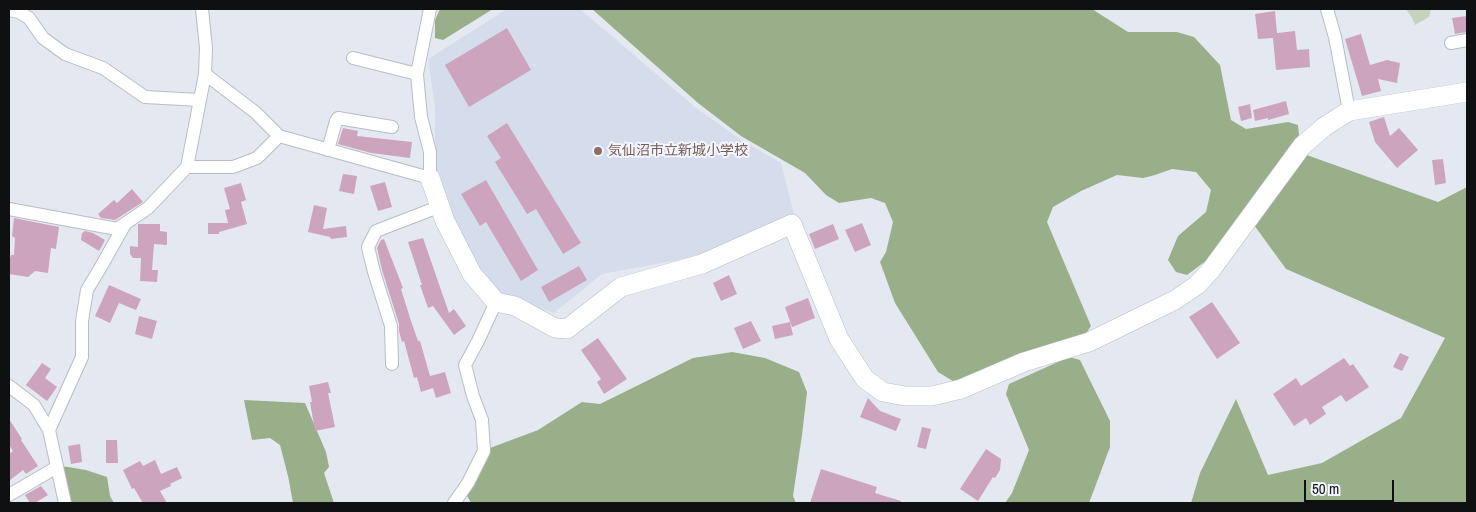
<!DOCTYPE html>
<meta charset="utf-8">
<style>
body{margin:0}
#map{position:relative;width:1476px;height:512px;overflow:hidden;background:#e4e9f1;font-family:"Archivo Narrow",sans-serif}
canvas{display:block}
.frame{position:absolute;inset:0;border:10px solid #0e1012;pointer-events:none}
.scale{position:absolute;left:1304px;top:480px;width:90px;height:22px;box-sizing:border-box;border:2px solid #0e1012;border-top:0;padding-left:6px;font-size:15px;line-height:18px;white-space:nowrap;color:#0e1012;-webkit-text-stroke:4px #f2f6fe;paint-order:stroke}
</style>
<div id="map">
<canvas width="1476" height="512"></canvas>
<div class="frame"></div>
<div class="scale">50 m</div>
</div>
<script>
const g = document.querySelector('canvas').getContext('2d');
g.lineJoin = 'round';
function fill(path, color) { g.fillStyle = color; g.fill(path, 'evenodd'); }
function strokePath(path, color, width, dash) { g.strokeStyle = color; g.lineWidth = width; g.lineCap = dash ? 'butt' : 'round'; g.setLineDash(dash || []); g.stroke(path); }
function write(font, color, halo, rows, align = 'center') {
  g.font = font + ' "Archivo Narrow","Noto Sans JP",sans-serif'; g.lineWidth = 4; g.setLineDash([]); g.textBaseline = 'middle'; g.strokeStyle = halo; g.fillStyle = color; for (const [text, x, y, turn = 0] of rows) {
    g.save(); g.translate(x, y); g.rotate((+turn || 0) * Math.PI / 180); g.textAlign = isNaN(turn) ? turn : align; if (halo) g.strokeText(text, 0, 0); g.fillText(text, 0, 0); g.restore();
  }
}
const built = new Path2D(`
 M507 9H580L695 107 740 139 781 163 794 214 694 257 602 274 554 313 499 294 479 276 451 225 435 170V106L428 59Z`);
const green = new Path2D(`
 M1406 9H1431L1429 17 1415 25 1412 18Z`);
const forest = new Path2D(`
 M440 9H493L443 40 435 38V20Z
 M592 9H1092L1128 32H1177L1194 37 1220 65 1231 120 1246 129 1288 122 1298 125 1299 135 1215 254 1187 275 1176 272 1168 260 1178 236 1206 212 1211 190 1196 172 1172 169 1155 175 1143 178 1117 175 1081 191 1053 207 1047 222 1091 326 1084 337 956 383 938 372 895 303 880 262 886 252 893 222 885 203 871 198 839 203 826 195 805 173 741 136 698 103Z
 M1304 154 1438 202 1467 187V503H1191L1200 473 1236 399 1268 475 1322 463 1401 418 1445 338 1286 269 1254 225Z
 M732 352 765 358 799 372 807 392 802 435 793 496 796 503H471L466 494 490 448 538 430 582 402 600 404 693 358Z
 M1069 357 1080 360 1110 421V447L1089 503H1005L1012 493 1029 450 1006 394 1009 384Z
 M244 400 305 403 326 452 329 467 324 473 334 503H293L288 476 280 445 270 438 252 440Z
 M62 466 86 470 107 477 110 496 114 503H69Z`);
const building = new Path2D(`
 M1275 11 1277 33 1295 31 1297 50 1309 49 1310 67 1276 70 1273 38 1258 39 1255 14Z
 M1467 16V32L1455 34 1452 18Z
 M507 28 531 70 469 107 445 65Z
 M1361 34 1370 65 1387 60 1400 63 1397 83 1378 79 1381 91 1362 96 1345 39Z
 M1286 101 1289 114 1268 120V118L1255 121 1253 110Z
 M1250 104 1252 118 1241 121 1238 107Z
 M1384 117 1390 136 1399 128 1418 150 1397 168 1375 142 1369 122Z
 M507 123 581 243 563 254 536 209 527 214 495 162 501 158 487 136Z
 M343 128 358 131 357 136 412 142 410 158 371 153 338 144Z
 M1443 159 1446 183 1435 185 1432 160Z
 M343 174 357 176 354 194 339 191Z
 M486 180 538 270 521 281 486 222 480 226 461 194Z
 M385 182 392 207 378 211 370 186Z
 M241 183 246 200 241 202 247 224 219 232V234H208V223H228L225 210 230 209 224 188Z
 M132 189 143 202 115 220 101 218 98 214 114 200 117 203Z
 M314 205 327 208 323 229 346 226 347 237 331 239 330 237 308 232Z
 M14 218 59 227 56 249 51 248 48 273 35 271 28 277 9 274V261L11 255H14L15 238 12 236Z
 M862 223 871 245 855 252 845 230Z
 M138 224H160V231L167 232V245L154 244 152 270H158L157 282 140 281 141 258H133L130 254V246L138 247Z
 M833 224 839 239 815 249 809 234Z
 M85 231 93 233 105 240 99 251 81 240 82 233Z
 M423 238 449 313 454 309 466 326 454 335 433 306 428 308 420 285H422L408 242Z
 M384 239 403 288 401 289 410 318 418 341H420L430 376 445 372 451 393 436 398 433 388 421 392 417 377 414 378 404 341 402 342 399 331V324L382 270 377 248 381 240Z
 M579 266 587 280 549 302 541 287Z
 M729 275 737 294 721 301 713 283Z
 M109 285 141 299 136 310 119 303 110 323 95 316Z
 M808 298 815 318 792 327 785 307Z
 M1212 302 1240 343 1217 359 1189 317Z
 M139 316 157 321 152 339 135 334Z
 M751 321 761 341 743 349 734 328Z
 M790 322 793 335 775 339 772 326Z
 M598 338 627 379 604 394 597 382 601 379 581 350Z
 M1400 353 1409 357 1402 371 1393 367Z
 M1344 358 1350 366 1353 364 1369 387 1346 402 1341 395 1322 407 1326 414 1310 425 1306 418 1294 426 1273 394 1296 378 1301 386Z
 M42 363 51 369 45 378 57 387 47 401 26 385Z
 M328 382 331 393H328L335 427 315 431 310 402H312L309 386Z
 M868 398 880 411 901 419 896 431 860 417Z
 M9 419 22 439 21 440 38 466 26 474 23 470 9 481V454L13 451 9 445Z
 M922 427 931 429 926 449 917 447Z
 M106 440H117L118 463H106Z
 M80 444 82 462 71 464 68 446Z
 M986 449 1001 459 1000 470 995 478 993 477 978 501 960 489Z
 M155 460 161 474 177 467 182 478 170 484 171 486 160 491 167 503H143L134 488 132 489 123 470 140 461 143 466Z
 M821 469 877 487 875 493 901 501V503H810Z
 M41 486 48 495 35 503H30L25 495Z`);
const street = new Path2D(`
 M202 9 206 48 205 74 187 167H233L257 158 279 136 430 178V152L421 117 417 74 430 9
 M1327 9 1335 37 1349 111
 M9 10 19 12 29 18 43 38 65 54 103 68 145 97 200 100
 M1451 43 1467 40
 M353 58 417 74
 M205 74 255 112 279 136
 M328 150 336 121 338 118 392 127
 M9 209 117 229 148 208 187 167
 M392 364 391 326 374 272 368 247 376 231 441 206
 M9 386 34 405 49 430 65 503
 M49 430 82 357V321L87 290 102 265 125 224
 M9 495 57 467
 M454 503 468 483 484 451 482 420 473 396 465 365 478 341 496 302`);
const secondary = new Path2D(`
 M430 178 445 221 472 274 496 302 515 306 555 328 567 329 621 287 702 264 792 224 839 339 865 379 883 392 905 396H932L961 389 1024 362 1089 342 1175 300 1197 285 1211 270 1302 146 1324 127 1349 111 1467 92`);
const markers = [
 [598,151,5,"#8d6e63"]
];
const educationNames = [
 ["気仙沼市立新城小学校",608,151]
];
fill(built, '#d5ddec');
fill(green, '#c5d3bc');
fill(forest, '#99af8a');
fill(building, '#cda4bd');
strokePath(street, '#b8bcc4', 14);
strokePath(secondary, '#b8bcc4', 20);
strokePath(street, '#fff', 12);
strokePath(secondary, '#fff', 19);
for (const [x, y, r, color] of markers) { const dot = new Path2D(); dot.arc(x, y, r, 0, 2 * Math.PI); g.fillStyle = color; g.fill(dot); strokePath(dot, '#f2f6fe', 2); }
write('14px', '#785e54', '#f2f6fe', educationNames, 'left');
</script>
